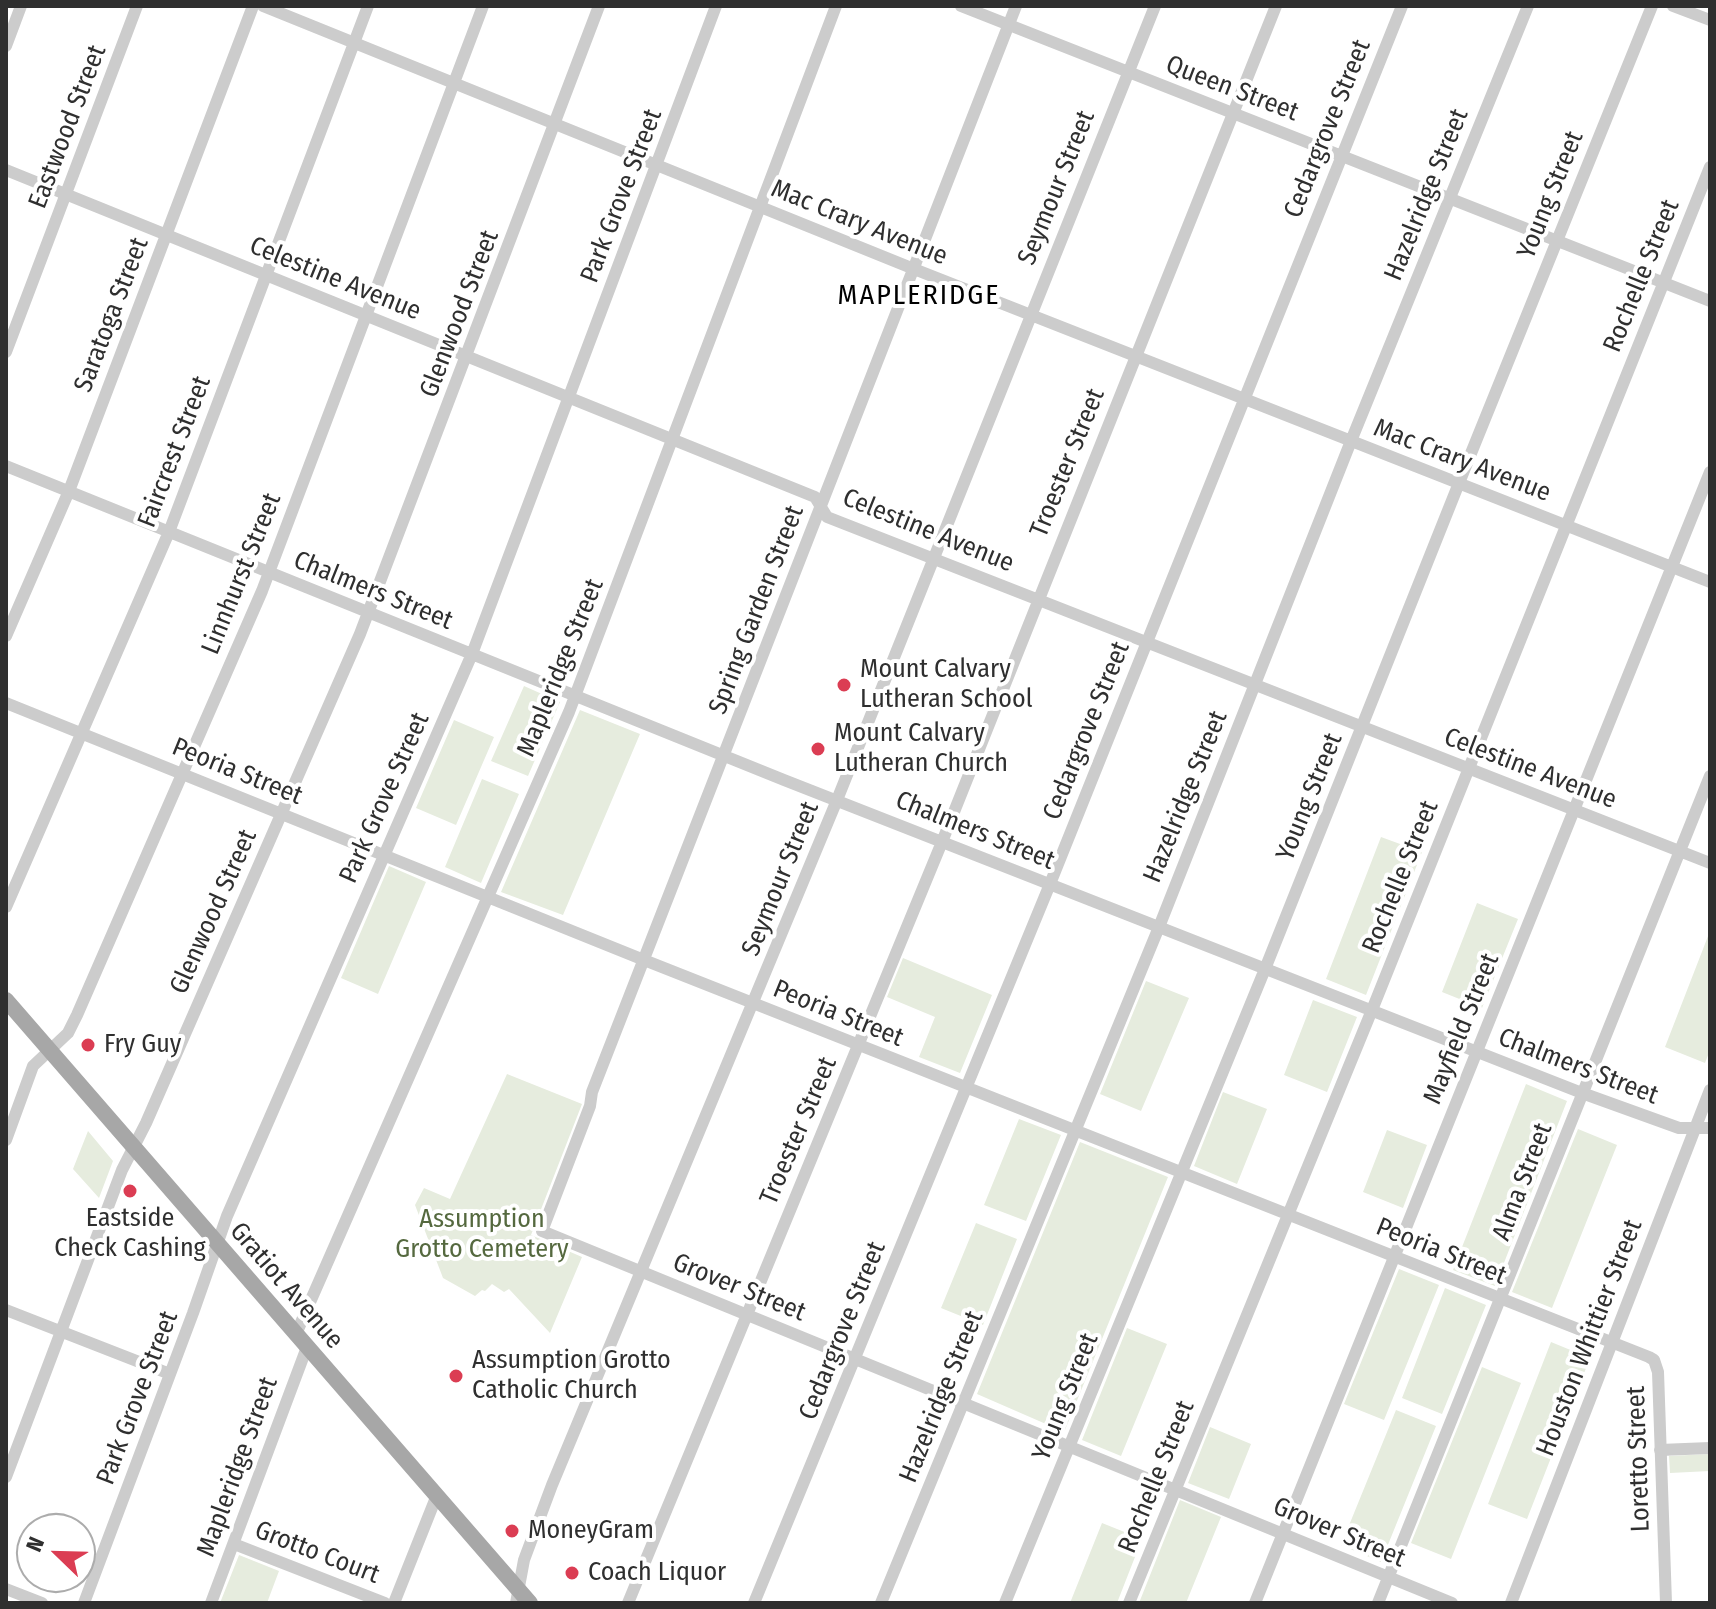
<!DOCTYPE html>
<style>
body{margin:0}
#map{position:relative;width:1716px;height:1609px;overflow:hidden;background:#fff;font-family:"Fira Sans Condensed",sans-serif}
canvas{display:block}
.frame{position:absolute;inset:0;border:8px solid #2f2f2f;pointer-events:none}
.north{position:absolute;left:16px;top:1513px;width:80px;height:80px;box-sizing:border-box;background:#fff;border:2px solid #acacac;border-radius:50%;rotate:293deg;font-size:22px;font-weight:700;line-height:32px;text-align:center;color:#2f2f2f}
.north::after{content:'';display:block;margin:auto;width:28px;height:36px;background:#db3d53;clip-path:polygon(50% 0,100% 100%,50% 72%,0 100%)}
</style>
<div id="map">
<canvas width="1716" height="1609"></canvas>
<div class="frame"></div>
<div class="north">N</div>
</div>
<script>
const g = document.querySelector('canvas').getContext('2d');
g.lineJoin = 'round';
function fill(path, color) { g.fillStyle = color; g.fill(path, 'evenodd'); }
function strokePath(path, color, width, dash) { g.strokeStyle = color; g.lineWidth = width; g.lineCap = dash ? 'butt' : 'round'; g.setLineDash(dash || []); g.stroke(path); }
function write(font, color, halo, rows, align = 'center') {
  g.font = font + ' "Fira Sans Condensed",sans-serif'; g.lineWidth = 8; g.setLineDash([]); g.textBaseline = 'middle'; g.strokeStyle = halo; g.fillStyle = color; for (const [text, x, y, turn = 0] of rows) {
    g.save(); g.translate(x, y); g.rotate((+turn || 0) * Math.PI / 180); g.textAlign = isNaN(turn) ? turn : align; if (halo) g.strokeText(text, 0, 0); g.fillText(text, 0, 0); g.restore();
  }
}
const green = new Path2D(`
 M524 686 560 702 528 776 491 761Z
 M580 710 640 734 563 915 501 892Z
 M454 720 494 737 456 825 416 808Z
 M482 779 519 794 481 883 445 867Z
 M1381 837 1422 852 1366 995 1326 979Z
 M389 866 426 882 378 994 341 978Z
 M1477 903 1518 919 1482 1008 1442 992Z
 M1710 931V1050L1705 1063 1665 1047Z
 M903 958 992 995 960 1073 919 1057 935 1017 887 997Z
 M1146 981 1189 998 1141 1111 1100 1094Z
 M1313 1000 1357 1017 1327 1092 1284 1075Z
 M507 1074 582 1104 531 1235 582 1257 550 1333 509 1289 504 1292 492 1284 485 1291 482 1290 475 1296 443 1278 415 1205 424 1188 450 1199Z
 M1526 1084 1567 1101 1495 1286 1453 1270Z
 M1223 1092 1267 1109 1237 1184 1194 1166Z
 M1019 1119 1061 1135 1026 1221 984 1205Z
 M1578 1129 1617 1145 1552 1308 1512 1292Z
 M1387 1130 1427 1145 1403 1208 1363 1192Z
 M88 1131 113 1161 99 1198 73 1169Z
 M1080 1142 1168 1177 1065 1430 1062 1431 977 1394Z
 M976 1223 1017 1239 983 1325 941 1308Z
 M1399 1269 1439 1285 1384 1420 1344 1404Z
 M1445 1288 1486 1305 1442 1414 1402 1398Z
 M1127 1328 1167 1344 1121 1456 1082 1440Z
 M1551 1342 1590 1358 1527 1519 1488 1504Z
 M1482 1367 1521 1383 1451 1559 1411 1543Z
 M1396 1410 1436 1426 1381 1562 1341 1545Z
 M1210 1427 1251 1444 1229 1499 1188 1483Z
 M1710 1454V1471L1670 1473 1669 1456Z
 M1180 1500 1221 1517 1186 1603H1139Z
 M1102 1523 1142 1539 1117 1603H1070Z
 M239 1555 279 1571 267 1603H220Z`);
const minor = new Path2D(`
 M263 6 914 269 1710 582
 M961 6 1710 301
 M1016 6 592 1092 590 1106 542 1231 1452 1603
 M1673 6 1710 20
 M6 46 21 6
 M6 170 815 497 827 517 1710 863
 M6 352 137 6
 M6 466 784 780 1582 1093 1679 1128H1710
 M6 636 69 491 253 6
 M6 703 644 960 1649 1357 1654 1360 1658 1372 1666 1603
 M6 907 169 532 368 6
 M6 1140 33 1066 68 1033 77 1015 262 591 483 6
 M6 1310 170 1374
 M296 1334 569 712 836 6
 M1660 1450 1710 1448
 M6 1477 122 1170 146 1123 360 634 599 6
 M234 1544 385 1603
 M6 1589 42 1603
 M84 1603 193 1313 227 1216 472 654 716 6
 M211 1603 307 1347
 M394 1603 437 1495
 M516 1603 524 1560 552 1485 837 800 1155 6
 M628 1603 942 842 1276 6
 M754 1603 1050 884 1402 6
 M881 1603 1159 927 1351 441 1528 6
 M1005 1603 1265 969 1459 483 1652 6
 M1129 1603 1372 1010 1710 167
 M1255 1603 1710 472
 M1378 1603 1710 776
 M1511 1603 1710 1090`);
const major = new Path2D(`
 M6 1000 530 1603`);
const markers = [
 [844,685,8,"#db3d53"],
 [818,749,8,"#db3d53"],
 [88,1045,8,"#db3d53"],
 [130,1191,8,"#db3d53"],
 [456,1376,8,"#db3d53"],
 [512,1531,8,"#db3d53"],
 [572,1573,8,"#db3d53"]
];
const streetNames = [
 ["Queen Street",1232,89,21],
 ["Eastwood Street",68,127,-69],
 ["Cedargrove Street",1328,129,-68],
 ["Seymour Street",1057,188,-68],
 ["Hazelridge Street",1427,195,-68],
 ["Young Street",1551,195,-68],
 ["Park Grove Street",622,196,-69],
 ["Mac Crary Avenue",859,223,22],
 ["Rochelle Street",1642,276,-68],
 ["Celestine Avenue",335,279,22],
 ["Glenwood Street",460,314,-69],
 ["Saratoga Street",112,315,-69],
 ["Faircrest Street",175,452,-69],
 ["Mac Crary Avenue",1462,461,21],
 ["Troester Street",1068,463,-68],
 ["Celestine Avenue",928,531,22],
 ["Linnhurst Street",242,574,-68],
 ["Chalmers Street",373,591,22],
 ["Spring Garden Street",757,610,-69],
 ["Mapleridge Street",561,668,-68],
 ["Cedargrove Street",1087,731,-68],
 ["Celestine Avenue",1530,769,21],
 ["Peoria Street",237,772,22],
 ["Hazelridge Street",1186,797,-68],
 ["Young Street",1310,797,-68],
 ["Park Grove Street",385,798,-66],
 ["Chalmers Street",975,831,22],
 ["Rochelle Street",1401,877,-68],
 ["Seymour Street",781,879,-68],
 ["Glenwood Street",214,912,-66],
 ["Peoria Street",838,1014,22],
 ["Mayfield Street",1462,1029,-68],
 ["Chalmers Street",1578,1067,21],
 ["Troester Street",799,1131,-67],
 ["Alma Street",1523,1182,-69],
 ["Peoria Street",1441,1252,22],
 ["Gratiot Avenue",286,1286,49],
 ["Grover Street",739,1288,22],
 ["Cedargrove Street",843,1331,-68],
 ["Houston Whittier Street",1590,1338,-69],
 ["Hazelridge Street",942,1397,-68],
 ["Young Street",1066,1397,-68],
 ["Park Grove Street",138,1398,-69],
 ["Loretto Street",1639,1459,-92],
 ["Mapleridge Street",238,1467,-70],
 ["Rochelle Street",1157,1477,-68],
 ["Grover Street",1339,1533,23],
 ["Grotto Court",317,1553,21]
];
const poiNames = [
 ["Mount Calvary",860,670],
 ["Lutheran School",860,700],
 ["Mount Calvary",834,734],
 ["Lutheran Church",834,764],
 ["Fry Guy",104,1045],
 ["Eastside",130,1219,"center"],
 ["Check Cashing",130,1249,"center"],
 ["Assumption Grotto",472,1361],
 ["Catholic Church",472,1391],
 ["MoneyGram",528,1531],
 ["Coach Liquor",588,1573]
];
const parkNames = [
 ["Assumption",482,1220],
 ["Grotto Cemetery",482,1250]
];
const neighbourhoodNames = [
 ["MAPLERIDGE",919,296]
];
fill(green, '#e6ecde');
strokePath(minor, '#ccc', 12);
strokePath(major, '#a7a7a7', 16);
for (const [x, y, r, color] of markers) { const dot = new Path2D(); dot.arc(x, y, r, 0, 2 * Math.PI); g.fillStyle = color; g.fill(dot); strokePath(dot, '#fff', 3); }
write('26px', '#2f2f2f', '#fff', streetNames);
write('26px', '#2f2f2f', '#fff', poiNames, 'left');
write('26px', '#55693f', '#fff', parkNames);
g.letterSpacing = '2px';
write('28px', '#000', '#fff', neighbourhoodNames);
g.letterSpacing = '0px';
</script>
